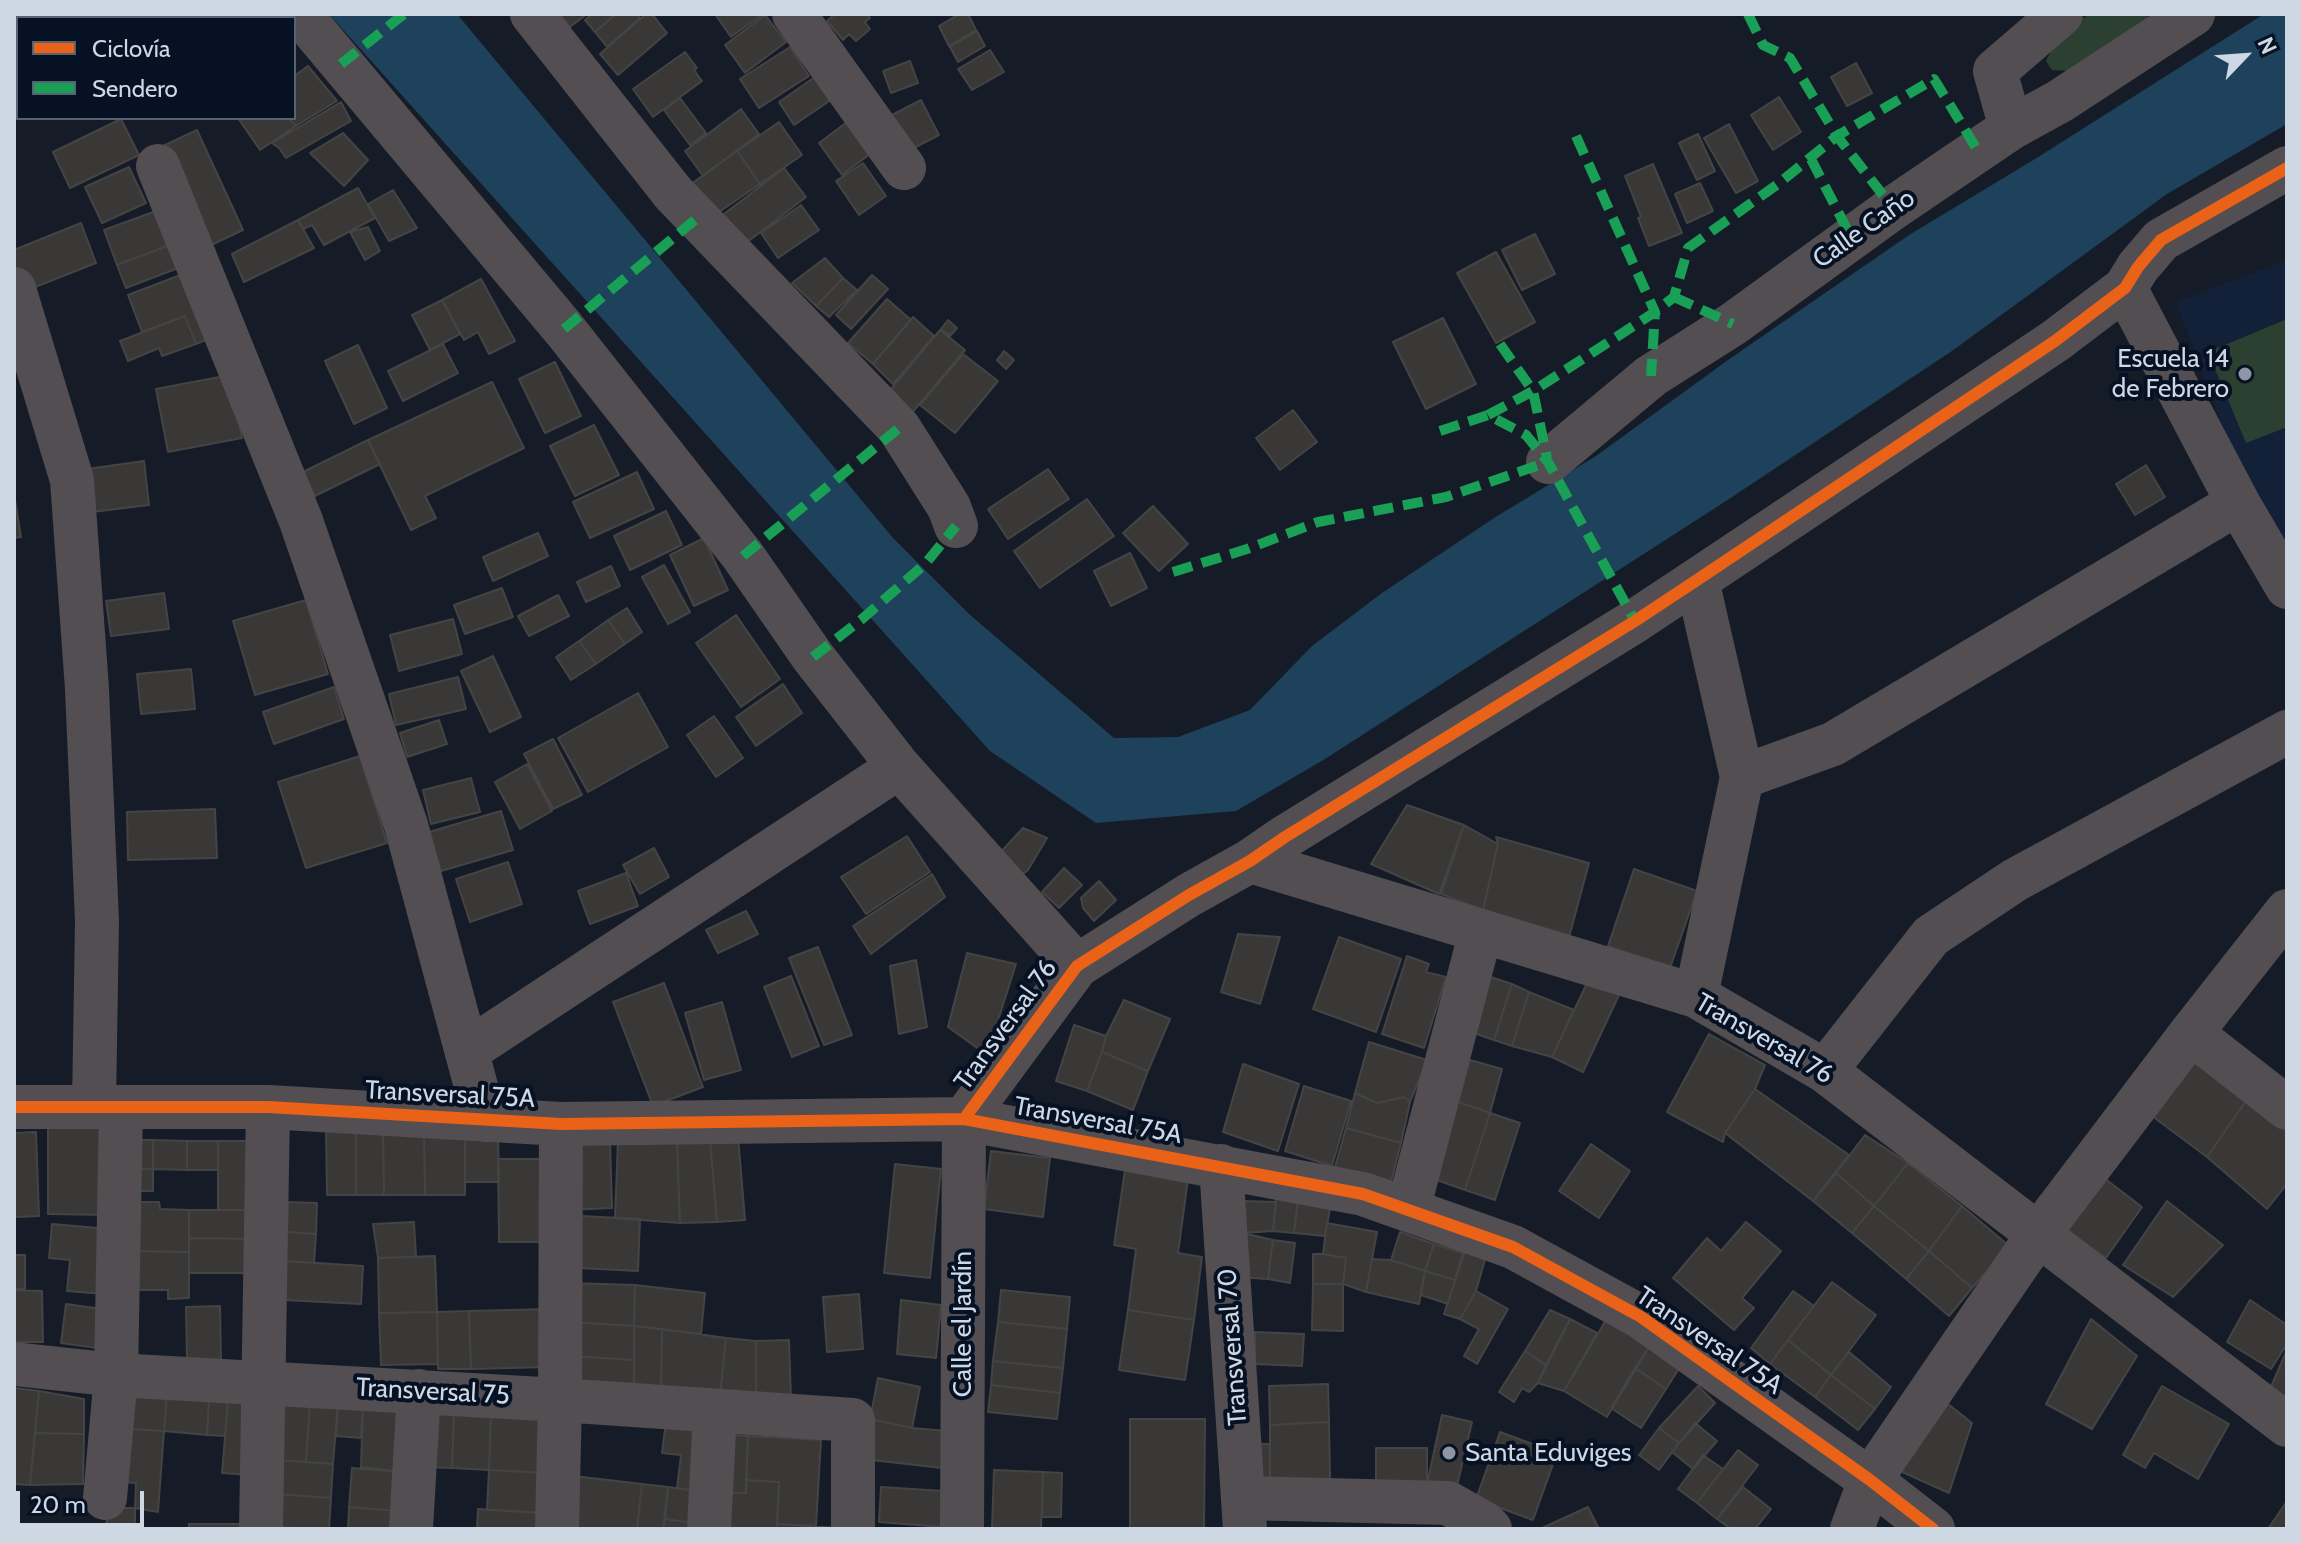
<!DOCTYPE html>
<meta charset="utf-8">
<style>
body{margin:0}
#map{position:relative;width:2301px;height:1543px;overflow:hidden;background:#151c27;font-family:Cabin,sans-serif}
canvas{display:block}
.frame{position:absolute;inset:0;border:16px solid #ced7e4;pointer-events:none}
.legend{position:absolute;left:16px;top:16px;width:280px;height:104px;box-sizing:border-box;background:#061224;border:2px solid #566171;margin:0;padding:10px 14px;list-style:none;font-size:24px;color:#ced7e4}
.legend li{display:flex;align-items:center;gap:16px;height:40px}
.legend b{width:40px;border:2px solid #566171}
.north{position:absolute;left:2205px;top:16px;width:80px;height:80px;-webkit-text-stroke:6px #061224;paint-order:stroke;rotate:65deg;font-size:22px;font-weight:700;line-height:32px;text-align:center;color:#ced7e4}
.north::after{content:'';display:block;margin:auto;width:28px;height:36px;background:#ced7e4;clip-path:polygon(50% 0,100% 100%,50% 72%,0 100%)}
.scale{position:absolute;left:16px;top:1491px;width:128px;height:36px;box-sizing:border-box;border:4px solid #ced7e4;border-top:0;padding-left:10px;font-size:24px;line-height:28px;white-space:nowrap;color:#ced7e4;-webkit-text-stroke:6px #061224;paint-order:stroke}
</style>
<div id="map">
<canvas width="2301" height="1543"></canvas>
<div class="frame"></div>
<ul class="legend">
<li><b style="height:10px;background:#ea6118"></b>Ciclovía</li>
<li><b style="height:10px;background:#1a9f57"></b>Sendero</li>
</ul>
<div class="north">N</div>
<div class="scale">20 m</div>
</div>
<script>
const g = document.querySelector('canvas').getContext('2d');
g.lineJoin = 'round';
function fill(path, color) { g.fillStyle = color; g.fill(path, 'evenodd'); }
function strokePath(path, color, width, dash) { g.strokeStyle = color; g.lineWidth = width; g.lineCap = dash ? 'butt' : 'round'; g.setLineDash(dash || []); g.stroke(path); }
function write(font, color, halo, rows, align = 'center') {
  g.font = font + ' Cabin,sans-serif'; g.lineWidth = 8; g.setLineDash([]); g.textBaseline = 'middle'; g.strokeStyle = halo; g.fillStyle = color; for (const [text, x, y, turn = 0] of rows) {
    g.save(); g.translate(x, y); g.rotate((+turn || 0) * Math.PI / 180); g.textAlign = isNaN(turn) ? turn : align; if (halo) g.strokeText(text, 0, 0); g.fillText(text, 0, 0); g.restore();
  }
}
const built = new Path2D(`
 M2287 260V551L2230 446 2176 302Z`);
const green = new Path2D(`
 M2090 14H2146L2152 23 2071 71 2052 70 2046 61 2055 43 2071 25Z
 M2287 319V427L2246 443 2208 352Z`);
const water = new Path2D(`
 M329 14H457L893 538 969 614 1114 738 1178 737 1250 710 1312 646 1382 593 1494 518 1596 456 1728 360 1909 235 2035 159 2264 14H2287V124L2167 194 1952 351 1726 501 1325 759 1236 811 1096 823 990 751Z`);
const building = new Path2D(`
 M216 14H254L256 18H210Z
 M560 14H587L570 27Z
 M592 14H616L595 32 585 20Z
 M616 14H637L640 18 607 47 595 32Z
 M646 14H652L667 33 618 75 600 54Z
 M715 14H763L731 37Z
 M835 14H867L870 18 865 22 870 29 856 41 849 34 843 40 827 21Z
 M959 14H968L976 30 949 46 939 26Z
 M765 15 786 42 745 73 725 45Z
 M977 31 985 46 958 62 950 47Z
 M790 47 809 76 759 108 740 79Z
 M990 50 1004 72 972 90 958 69Z
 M685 52 697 68 694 70 702 81 653 117 633 89Z
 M910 61 918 83 891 93 883 71Z
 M1856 63 1872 93 1847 106 1831 77Z
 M308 66 337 101 296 126 288 118H294V76Z
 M825 70 841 93 794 125 779 102Z
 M1779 97 1801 132 1773 150 1751 115Z
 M680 98 706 133 690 145 664 110Z
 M921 100 939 135 906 152 888 117Z
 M341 102 351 121 286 158 279 148 272 143Z
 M741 109 759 134 703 176 685 151Z
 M238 118H288L296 126 260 150Z
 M121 119 139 155 70 188 53 152Z
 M851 119 874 151 842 175 819 143Z
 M779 122 802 155 760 184 737 151Z
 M1729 124 1758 181 1736 193 1704 138Z
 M197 130 243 230 209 246 163 146Z
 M343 133 368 160 344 186 310 153Z
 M1698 134 1715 171 1697 180 1679 143Z
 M737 151 760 184 713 216 691 184Z
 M863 163 886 196 859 215 836 181Z
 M1653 164 1682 233 1649 246 1638 218 1641 217 1625 176Z
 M129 167 146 203 102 223 85 187Z
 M784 168 806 197 746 243 724 214Z
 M1700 183 1713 211 1687 223 1675 194Z
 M358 188 375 218 324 245 312 225 303 229 298 220Z
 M393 190 417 228 389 241 368 204Z
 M801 205 819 230 778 258 761 233Z
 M156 211 170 245 117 265 104 230Z
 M298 220 314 248 244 282 232 254Z
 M81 223 96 263 25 291 14 263V250Z
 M368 227 380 251 365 260 350 232Z
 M1535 234 1555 274 1522 290 1502 250Z
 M170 245 178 268 126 288 117 265Z
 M1496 252 1535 322 1496 343 1457 273Z
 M825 258 843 278 816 306 792 283Z
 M183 274 208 339 196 344 185 316 142 332 128 295Z
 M872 275 888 289 851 329 836 315Z
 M843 278 857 290 829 317 816 306Z
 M481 279 515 341 489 354 478 332 464 340 442 300Z
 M887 299 911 320 873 364 848 343Z
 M442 300 460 334 430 350 412 315Z
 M185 316 196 344 162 356 159 348 128 361 120 341Z
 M913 317 934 336 893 384 873 364Z
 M1443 318 1476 384 1426 409 1393 342Z
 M948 320 957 328 950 336 941 329Z
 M940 330 965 350 910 415 886 395Z
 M443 344 458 373 403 401 388 371Z
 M358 345 387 408 354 424 325 361Z
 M1004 351 1014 360 1006 369 997 360Z
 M963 354 998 381 955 433 920 405Z
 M555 362 581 416 545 433 519 379Z
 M230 375 242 438 168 452 156 389Z
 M492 382 524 448 425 496 436 518 411 530 368 440Z
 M1293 410 1317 442 1280 470 1256 438Z
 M594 425 619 475 575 496 550 446Z
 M368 440 380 464 315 496 303 472Z
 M144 461 149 505 92 512 87 469Z
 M2146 465 2165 497 2135 515 2116 484Z
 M1048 469 1069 499 1008 539 988 509Z
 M637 472 654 509 590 538 573 502Z
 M14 494 21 537 14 538Z
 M1087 499 1114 536 1040 588 1014 551Z
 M1153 506 1188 544 1159 571 1123 533Z
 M666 511 682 545 630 570 614 536Z
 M538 533 548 556 493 581 483 557Z
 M704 538 728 590 694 606 670 555Z
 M1130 553 1147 588 1111 606 1094 571Z
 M664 565 690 612 668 624 642 577Z
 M611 566 620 586 586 602 577 582Z
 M502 588 513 617 465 634 454 605Z
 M164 593 169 629 111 636 106 601Z
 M558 595 569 616 529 636 518 616Z
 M306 600 328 674 255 695 233 621Z
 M627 608 642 632 625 644 608 620Z
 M736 615 780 679 741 707 696 643Z
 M453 619 462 654 399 671 390 635Z
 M608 620 625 644 596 664 579 641Z
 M579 641 596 664 571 680 556 657Z
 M493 656 521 717 490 732 461 671Z
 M191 669 195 709 141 714 137 674Z
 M458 677 466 709 396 725 389 694Z
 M783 684 802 713 756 746 736 717Z
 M334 687 344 719 274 744 263 712Z
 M638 693 668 747 588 792 558 738Z
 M714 716 743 758 716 777 687 735Z
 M439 720 447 744 407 757 400 733Z
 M553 739 582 795 553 809 524 754Z
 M360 756 387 843 306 868 278 782Z
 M527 764 552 811 520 829 495 782Z
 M471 778 480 812 431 824 423 790Z
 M1407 805 1464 825 1439 894 1371 864Z
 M215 809 217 858 128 860 127 812Z
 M501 811 513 850 441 871 429 832Z
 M1464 825 1498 844 1483 910 1441 894Z
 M1023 828 1047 838 1028 870 1014 881 997 856Z
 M907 836 930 872 866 914 841 877Z
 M1496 837 1589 863 1568 941 1483 910 1498 844Z
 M654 848 669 877 640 894 623 865Z
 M508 862 522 904 470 922 456 879Z
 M1064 868 1082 885 1059 908 1042 892Z
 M1634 869 1697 891 1670 968 1608 946Z
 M626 873 638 906 590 924 578 891Z
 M932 874 945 897 871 954 853 926Z
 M1099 881 1116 900 1094 921 1083 908 1081 898Z
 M746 911 758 934 718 953 706 930Z
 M1238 934 1280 937 1260 1004 1221 992Z
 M1339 937 1401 959 1376 1032 1313 1009Z
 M818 947 852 1035 824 1045 789 958Z
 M967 953 1016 964 987 1055 948 1027Z
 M1407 956 1429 964 1426 972 1446 977 1424 1048 1382 1034Z
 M916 960 927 1027 899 1034 890 966Z
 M1481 974 1512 984 1494 1040 1465 1030Z
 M791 976 819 1046 792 1057 764 987Z
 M1588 981 1619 995 1583 1072 1552 1057Z
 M664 983 703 1087 653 1106 613 1002Z
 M1512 984 1529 992 1512 1046 1494 1040Z
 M1529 992 1574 1010 1552 1057 1512 1046Z
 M1124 1000 1170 1019 1148 1071 1102 1052 1106 1036Z
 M722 1002 741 1070 704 1080 685 1013Z
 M1074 1025 1106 1036 1102 1052 1087 1091 1056 1081Z
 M1709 1034 1765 1065 1755 1089 1725 1133 1723 1142 1667 1112Z
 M1369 1042 1427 1060 1410 1102 1404 1097 1377 1103 1355 1093Z
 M1102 1052 1148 1071 1133 1110 1087 1091Z
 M2199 1057 2246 1101 2207 1157 2148 1113Z
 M1470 1060 1502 1069 1490 1113 1458 1102Z
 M1243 1064 1299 1084 1278 1151 1223 1132Z
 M1304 1086 1351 1101 1332 1166 1285 1151Z
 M1755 1089 1849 1155 1813 1201 1725 1133Z
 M1355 1093 1377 1103 1404 1097 1410 1102 1401 1143 1346 1128Z
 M2246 1101 2287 1131V1184L2267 1209 2207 1157Z
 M1458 1102 1490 1113 1465 1190 1434 1179Z
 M1490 1113 1520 1123 1495 1200 1465 1190Z
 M48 1126H109V1215L48 1214Z
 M326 1127H356V1195H327Z
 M356 1127H383L384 1195H356Z
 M1346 1128 1401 1143 1391 1182 1335 1167Z
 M36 1132 39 1216 14 1217V1133Z
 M383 1133H424L425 1195H384Z
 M424 1133 465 1134V1195H425Z
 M465 1134H498L499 1182H465Z
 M1865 1135 1908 1163 1874 1206 1836 1173Z
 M738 1136 745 1220 717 1222 710 1139Z
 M710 1139 717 1222 680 1223 677 1141Z
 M123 1140H153V1169H122Z
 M153 1140 187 1141V1170L153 1169Z
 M618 1140 677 1141 680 1223 615 1218Z
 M187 1141H218V1170H187Z
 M218 1141H255L254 1210H218Z
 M610 1141 612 1208 568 1210 566 1142Z
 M1591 1144 1630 1171 1599 1218 1559 1191Z
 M991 1151 1050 1158 1043 1217 984 1209Z
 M498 1159H547V1242H499Z
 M1908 1163 1962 1206 1929 1251 1874 1206Z
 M895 1164 941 1169 930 1278 884 1273Z
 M122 1169H153V1191H122Z
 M1125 1170 1188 1179 1178 1253 1202 1257 1194 1320 1128 1310 1136 1249 1114 1245Z
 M1836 1173 1874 1206 1852 1233 1813 1201Z
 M2104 1178 2142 1207 2106 1258 2063 1227Z
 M1333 1192 1325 1236 1294 1233 1298 1199Z
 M1276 1196 1298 1199 1294 1233 1273 1231Z
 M1243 1201 1276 1202 1273 1231 1243 1233Z
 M2167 1201 2223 1245 2173 1297 2123 1265Z
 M127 1202H159L160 1209 189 1210V1252L127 1251Z
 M288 1202 317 1203 316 1234 287 1232Z
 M1874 1206 1929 1251 1906 1279 1852 1233Z
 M1962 1206 2009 1246 1972 1288 1929 1251Z
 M189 1210H254V1239L189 1238Z
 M581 1216 640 1219 638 1271 579 1268Z
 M414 1222 416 1257 378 1258 373 1224Z
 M1746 1222 1781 1251 1742 1298 1754 1308 1734 1330 1673 1278 1707 1238 1721 1251Z
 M1327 1223 1377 1232 1366 1292 1343 1284 1346 1258 1323 1254Z
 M52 1224 110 1229 105 1294 67 1291 70 1260 49 1258Z
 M287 1232 316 1234 314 1263 286 1261Z
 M1400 1232 1434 1244 1425 1271 1391 1260Z
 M1243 1233 1273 1240 1268 1279 1238 1277Z
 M189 1238 254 1239V1273H189Z
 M1273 1240 1295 1243 1290 1283 1268 1279Z
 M1468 1242 1488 1249 1476 1291 1460 1319 1444 1314Z
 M1434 1244 1463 1253 1455 1280 1425 1271Z
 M127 1251 189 1252V1298L168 1299V1290H127Z
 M1929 1251 1972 1288 1949 1316 1906 1279Z
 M1313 1254H1323L1346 1258 1343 1284H1313Z
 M14 1255H25V1289H14Z
 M435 1256 437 1312 379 1313 378 1258Z
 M1372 1259 1391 1260 1425 1271 1419 1304 1366 1292Z
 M286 1261 363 1266 361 1304 284 1300Z
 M1425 1271 1455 1280 1448 1304 1421 1295Z
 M1832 1282 1876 1315 1831 1375 1788 1340Z
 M569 1283 635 1285 634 1326 568 1322Z
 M1313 1284H1343V1331L1312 1330Z
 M635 1285 705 1293 701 1334 634 1326Z
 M14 1290 42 1291 43 1342H14Z
 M1001 1290 1070 1297 1067 1329 998 1322Z
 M1476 1291 1508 1309 1477 1364 1464 1356 1479 1329 1460 1319Z
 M1793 1291 1814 1306 1770 1364 1751 1348Z
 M859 1294 863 1349 827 1352 823 1297Z
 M901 1300 941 1305 936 1358 897 1354Z
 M2250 1300 2287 1325V1344L2271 1369 2227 1342Z
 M66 1304 109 1310 104 1349 61 1343Z
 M220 1306 221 1362 187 1363 186 1307Z
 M550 1309 551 1367 471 1369 469 1311Z
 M1128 1310 1194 1320 1185 1380 1119 1370Z
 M1550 1310 1570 1319 1546 1365 1525 1351Z
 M469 1311 471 1369H438L437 1312Z
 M437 1312 438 1364 381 1365 379 1313Z
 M1609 1315 1652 1342 1607 1417 1564 1391Z
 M1570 1319 1597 1333 1564 1391 1538 1383Z
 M2091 1319 2137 1356 2092 1429 2046 1404Z
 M568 1322 634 1326V1360L568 1356Z
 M998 1322 1067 1329 1063 1368 993 1361Z
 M634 1326 662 1329 661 1390 634 1389Z
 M662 1329 726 1338 720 1396 661 1390Z
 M1255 1332 1304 1334 1302 1366 1255 1364Z
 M726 1338 756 1341V1398L720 1396Z
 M789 1340 791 1400 756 1398V1341Z
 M1788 1340 1831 1375 1815 1397 1770 1364Z
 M1652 1342 1683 1362 1666 1389 1635 1368Z
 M2287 1350V1400L2270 1389Z
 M1525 1351 1546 1365 1538 1383 1529 1392 1522 1388 1514 1402 1499 1392Z
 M1849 1352 1891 1387 1875 1409 1831 1375Z
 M568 1356 634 1360V1389L568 1385Z
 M993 1361 1063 1368 1060 1393 991 1385Z
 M1635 1368 1666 1389 1641 1428 1611 1408Z
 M1831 1375 1875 1409 1858 1430 1815 1397Z
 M878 1378 920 1387 912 1428 870 1419Z
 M1328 1384 1329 1422 1270 1425 1269 1386Z
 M991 1385 1060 1393 1057 1419 988 1412Z
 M1698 1386 1715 1403 1679 1443 1659 1428Z
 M2162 1386 2229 1424 2198 1479 2154 1453 2145 1468 2123 1455Z
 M14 1388 39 1391 30 1485 14 1484Z
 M131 1390 167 1393 164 1431 128 1429Z
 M39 1391 84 1399V1434L35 1433Z
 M167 1393 209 1399 207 1435 164 1431Z
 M209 1399 228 1401 225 1436 207 1435Z
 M281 1399 310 1402 306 1462 277 1460Z
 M228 1401 257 1403 251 1475 222 1473Z
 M310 1402 338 1403 333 1464 306 1462Z
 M338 1403 363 1406 361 1438 336 1436Z
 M1948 1404 1972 1423 1949 1493 1900 1471Z
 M363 1406 407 1409 402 1472 361 1467Z
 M429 1410 454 1411 452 1468 427 1467Z
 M454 1411 491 1413 489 1470 452 1468Z
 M491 1413 550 1416 547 1473 489 1470Z
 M1442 1415 1472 1422 1456 1490 1427 1484Z
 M870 1419 912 1428 946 1431 942 1468 863 1459Z
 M1130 1419H1205L1204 1529H1130Z
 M666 1422 704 1428 697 1491 677 1488 681 1455 662 1453Z
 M1329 1422 1330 1480 1270 1481V1425Z
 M1695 1423 1717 1441 1693 1469 1672 1452Z
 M1659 1428 1679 1443 1659 1470 1639 1455Z
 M128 1429 164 1431 158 1512 135 1508 136 1483 123 1482Z
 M1500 1432 1557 1453 1533 1520 1476 1499Z
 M35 1433 84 1434 83 1484 30 1485Z
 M719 1434 748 1436 746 1493 717 1492Z
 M748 1436 821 1440 816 1526 777 1524 779 1482 746 1480Z
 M1250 1444H1270V1481L1250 1490Z
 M1376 1448H1427V1493H1376Z
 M1738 1450 1758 1465 1717 1519 1697 1503Z
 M1703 1455 1723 1469 1697 1503 1678 1489Z
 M277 1460 333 1464 331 1498 274 1494Z
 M352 1468 402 1472 399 1511 349 1507Z
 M489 1470 547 1473 545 1513 487 1510Z
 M994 1470 1043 1472 1041 1529H992Z
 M1043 1472 1062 1473 1061 1517H1042Z
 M574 1476 642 1484 637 1529H576Z
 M746 1480 779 1482 777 1529H715L717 1492 746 1493Z
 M642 1484 668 1487 663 1529H637Z
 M668 1487 697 1491 693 1523 665 1519Z
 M881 1487 944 1491 942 1527 879 1522Z
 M1743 1487 1771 1509 1755 1529H1731L1717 1519Z
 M274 1494 331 1498 329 1529 271 1527Z
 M2287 1501V1529H2268Z
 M349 1507 399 1511 398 1529H348Z
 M1588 1507 1599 1529H1540Z
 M106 1508H135V1529H107Z
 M478 1509 545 1513 544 1529H477Z
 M665 1519 693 1523 692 1529H663Z
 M189 1524H248V1529H189Z
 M777 1524 840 1528V1529H777Z`);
const minor = new Path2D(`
 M300 14 564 329 743 556 813 657 899 767 1077 966
 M532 14 673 193 899 428 949 507 956 526
 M794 14 904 168
 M2011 128 1995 71 2061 14
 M158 166 301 521 406 825 485 1120
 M2125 288 2238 503 2287 587
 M14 289 72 480 87 689 97 921 94 1106
 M1548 462 1651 376 1733 324 1893 208 2011 128 2060 101 2193 14
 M1742 777 1833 744 2238 503
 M1250 861 1696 996 1825 1071 2287 1425
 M1696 996 1742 777 1697 580
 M2191 1033 2287 1108
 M467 1051 899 767
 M1825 1071 1931 936 2015 880 2287 732
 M14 1107H268L561 1124 964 1119 1363 1194 1513 1247 1641 1317 1870 1480 1933 1529
 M964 1119 1077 966 1189 895 1250 861 1285 837 1635 621 1697 580 2055 341 2125 288 2138 267 2161 240 2287 168
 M1221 1166 1245 1529
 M1408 1210 1481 931
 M14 1364 116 1375 560 1400 853 1420V1529
 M105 1498 116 1375 121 1107
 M1243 1498 1448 1503 1485 1524 1490 1529
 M261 1529 268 1107
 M411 1529 419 1391
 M557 1529 560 1400 561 1124
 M709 1529 715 1412
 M962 1529 964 1119
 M1852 1529 1870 1480 2037 1236 2191 1033 2287 911`);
const quiet = new Path2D(`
 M1748 14 1763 45 1790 58 1837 136 1893 208
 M341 64 404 14
 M1576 136 1655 312 1651 376
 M1811 159 1851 237
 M1674 297 1733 324
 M564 329 696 219
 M1500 344 1533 391 1547 458
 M1488 415 1533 391 1655 312 1674 297 1688 248 1778 184 1837 136 1934 79 1978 151
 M1440 431 1488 415 1526 435 1548 462 1635 621
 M743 556 899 428
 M1173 572 1247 549 1318 522 1446 497 1548 462
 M813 657 862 619 926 563 956 526`);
const cycleway = new Path2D(`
 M14 1107H268L561 1124 964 1119 1363 1194 1513 1247 1641 1317 1870 1480 1933 1529
 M964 1119 1077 966 1189 895 1250 861 1285 837 1635 621 1697 580 2055 341 2125 288 2138 267 2161 240 2287 168`);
const markers = [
 [2245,374,8,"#8d96a2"],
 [1449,1453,8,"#8d96a2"]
];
const streetNames = [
 ["Calle Caño",1864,229,-35],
 ["Transversal 76",1006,1025,-54],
 ["Transversal 76",1764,1039,30],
 ["Transversal 75A",450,1095,3],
 ["Transversal 75A",1098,1121,10],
 ["Calle el Jardín",963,1324,-90],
 ["Transversal 75A",1709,1341,34],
 ["Transversal 70",1233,1347,-94],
 ["Transversal 75",433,1392,3]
];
const poiNames = [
 ["Escuela 14",2229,359],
 ["de Febrero",2229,389],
 ["Santa Eduviges",1465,1453,"left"]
];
fill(built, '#122137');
fill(green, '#2b4031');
fill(water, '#1e425b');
fill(building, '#393837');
strokePath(building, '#444', 2);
strokePath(minor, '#524e51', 44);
strokePath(quiet, '#1a9f57', 10, [20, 10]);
strokePath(cycleway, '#ea6118', 12);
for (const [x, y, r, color] of markers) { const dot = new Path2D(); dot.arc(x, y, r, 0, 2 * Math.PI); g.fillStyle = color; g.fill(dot); strokePath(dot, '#061224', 3); }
write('26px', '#ced7e4', '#061224', streetNames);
write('26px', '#ced7e4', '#061224', poiNames, 'right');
</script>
